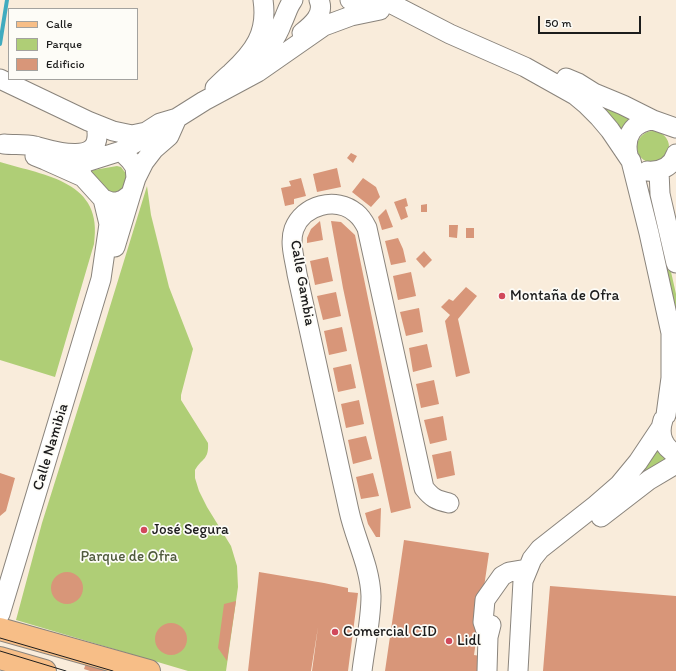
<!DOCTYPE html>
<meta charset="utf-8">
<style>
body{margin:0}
#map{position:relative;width:676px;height:671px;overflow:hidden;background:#f9ecdb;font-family:Itim,sans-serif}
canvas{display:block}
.legend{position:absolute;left:8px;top:8px;width:130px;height:72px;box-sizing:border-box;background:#fdfcf7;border:1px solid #a3a29f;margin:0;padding:5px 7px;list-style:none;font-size:12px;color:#1c1c1c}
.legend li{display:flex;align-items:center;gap:8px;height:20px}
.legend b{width:20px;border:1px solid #a3a29f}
.scale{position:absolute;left:538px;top:16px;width:103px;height:18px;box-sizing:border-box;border:2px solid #1c1c1c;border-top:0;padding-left:5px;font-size:12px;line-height:14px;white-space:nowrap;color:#1c1c1c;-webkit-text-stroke:3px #fdfcf7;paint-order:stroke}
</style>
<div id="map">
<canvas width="676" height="671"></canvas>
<ul class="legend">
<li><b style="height:5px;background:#f7be87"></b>Calle</li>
<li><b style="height:11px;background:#afce76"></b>Parque</li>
<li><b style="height:11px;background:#d89679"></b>Edificio</li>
</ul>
<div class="scale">50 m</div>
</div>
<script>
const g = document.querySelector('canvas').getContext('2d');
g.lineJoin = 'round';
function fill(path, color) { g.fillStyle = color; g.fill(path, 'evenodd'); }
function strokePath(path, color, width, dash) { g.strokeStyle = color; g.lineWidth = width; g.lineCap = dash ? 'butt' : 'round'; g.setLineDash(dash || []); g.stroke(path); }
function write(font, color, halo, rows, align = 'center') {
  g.font = font + ' Itim,sans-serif'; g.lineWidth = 3.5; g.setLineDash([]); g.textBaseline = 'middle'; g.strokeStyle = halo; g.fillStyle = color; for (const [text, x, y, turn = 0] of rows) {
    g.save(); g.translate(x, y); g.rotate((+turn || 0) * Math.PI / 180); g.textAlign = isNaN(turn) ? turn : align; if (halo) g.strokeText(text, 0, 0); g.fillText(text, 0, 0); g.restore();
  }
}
const green = new Path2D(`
 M598 103 632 117 623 134Z
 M637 147a16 16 0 1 1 32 0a16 16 0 1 1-32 0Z
 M0 162C46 176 104 181 94 244L55 377 0 360Z
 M117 166 121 167 127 175V187L112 196 88 171Z
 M147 186 151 215 169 287 193 349 181 395V400L208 443C209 460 202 458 195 470V478L199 491 207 507 231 546 237 566 238 587 226 671H188L16 620 42 523 104 326Z
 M658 214 676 294V318L652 215Z
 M656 449 668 458 639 478 636 475Z`);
const stream = new Path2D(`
 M0 44 7 0`);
const building = new Path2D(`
 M351 153 357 156 353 163 347 158Z
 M337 168 341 187 317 192 313 174Z
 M301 178 306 196 294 199V204L285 206 281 188 291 186 289 181Z
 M363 178 376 187 380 197 371 207 352 192Z
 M406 198 408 206 405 207 408 217 401 220 394 202Z
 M427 204V212H421V205Z
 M386 209 393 227 382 230 378 217Z
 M320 221 323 240 307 243V238L311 229Z
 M331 221 341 222 355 235 411 508 391 513 343 288Z
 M449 225H458L457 238 449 237Z
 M466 228H474V238H466Z
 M398 238 403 249 406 262 391 265 385 241Z
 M424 251 432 260 424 268 416 259Z
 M328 257 333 281 315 285 310 261Z
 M411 272 416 296 398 300 393 276Z
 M466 287 477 296 458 319 470 373 456 377 445 321 450 315 441 307 449 299 453 301Z
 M336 292 341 316 323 320 317 296Z
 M419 308 423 332 406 336 400 312Z
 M342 327 347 351 329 355 324 331Z
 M427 344 432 367 413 372 409 348Z
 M351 364 356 388 338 392 333 368Z
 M434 380 439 404 421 408 416 384Z
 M359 400 364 424 346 428 341 404Z
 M443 416 447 440 430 444 424 420Z
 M366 436 372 459 353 464 348 440Z
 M451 451 455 475 437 479 432 455Z
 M0 473 15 478 6 511 0 516Z
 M373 473 379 496 361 499 356 477Z
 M381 508 380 537H376L368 524 365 513Z
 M404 540 489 553 474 655 480 656 478 671H385Z
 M51 588a16 16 0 1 1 32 0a16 16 0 1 1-32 0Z
 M259 572 324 583 348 588V592L358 593 348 671H312L318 627 311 671H248Z
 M550 586 676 596V671H543Z
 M236 601 227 661 218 648 224 604Z
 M155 639a16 16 0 1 1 32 0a16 16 0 1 1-32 0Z
 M86 663 111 671H90L84 669Z`);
const minor = new Path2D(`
 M350 0 379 10
 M384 0 450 34 525 67 575 95 587 105 599 117 610 130 631 161 649 233 671 333V378L666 415
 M302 33C312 25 325 14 319 0
 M251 62C266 52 276 40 282 23 286 15 288 6 293 0
 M566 78 578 83 594 93 623 105 653 120 676 128
 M0 79 88 121 113 131 132 135 146 132
 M215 88C220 83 225 78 231 73 254 52 268 33 263 0
 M4 144C14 145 25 144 35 146 53 151 100 166 97 132
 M121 151 140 140 146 132 160 123 177 118 204 101 258 72 324 26 351 16 380 10
 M121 151 130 160 135 167 136 178 131 194 123 200 117 202H111L103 199 83 177 81 172 82 166 86 162Z
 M628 155C624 136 633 122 653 120
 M35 156 45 160 83 177
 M647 171C660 172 672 167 676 154
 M659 171 660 194 676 263
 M136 178 144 162 154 149 169 136 177 118
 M115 247 131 194
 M663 420C658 435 663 447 676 454
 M601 517 649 480 676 464
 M0 614 101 279 109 224 103 199
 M488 637 483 622 485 600 502 576 509 572 527 569
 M362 671C365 646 371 621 371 596 370 566 355 539 349 511 331 432 314 353 297 274 295 260 289 243 294 229 303 205 336 196 356 213 361 217 364 222 367 228L424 488C432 498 436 500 449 503
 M487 671 488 637 491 625
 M518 671 523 581 532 559 540 549 596 505 619 485 638 462 660 429`);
const major = new Path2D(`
 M0 629 149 671
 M0 658 45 671`);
const tram = new Path2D(`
 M0 638 113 671
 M0 651 66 671`);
const markers = [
 [502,296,4,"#d1495b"],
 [144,530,4,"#d1495b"],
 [335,632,4,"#d1495b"],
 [449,641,4,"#d1495b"]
];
const streetNames = [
 ["Calle Gambia",302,283,80],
 ["Calle Namibia",51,447,-73]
];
const poiNames = [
 ["Montaña de Ofra",510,296],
 ["José Segura",152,530],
 ["Comercial CID",343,632],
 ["Lidl",457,641]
];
const parkNames = [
 ["Parque de Ofra",129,557]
];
fill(green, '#afce76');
strokePath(stream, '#40abbf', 4);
fill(building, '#d89679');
strokePath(minor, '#8a847c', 21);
strokePath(major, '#8a847c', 24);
strokePath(minor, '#fff', 19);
strokePath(major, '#f7be87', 22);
strokePath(tram, '#1c1c1c', 1);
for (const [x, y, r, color] of markers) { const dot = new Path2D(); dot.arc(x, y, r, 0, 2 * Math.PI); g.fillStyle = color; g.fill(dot); strokePath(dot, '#fdfcf7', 1.5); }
write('15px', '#1c1c1c', '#fdfcf7', streetNames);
write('15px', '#1c1c1c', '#fdfcf7', poiNames, 'left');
write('15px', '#4f5a3c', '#fdfcf7', parkNames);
</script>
